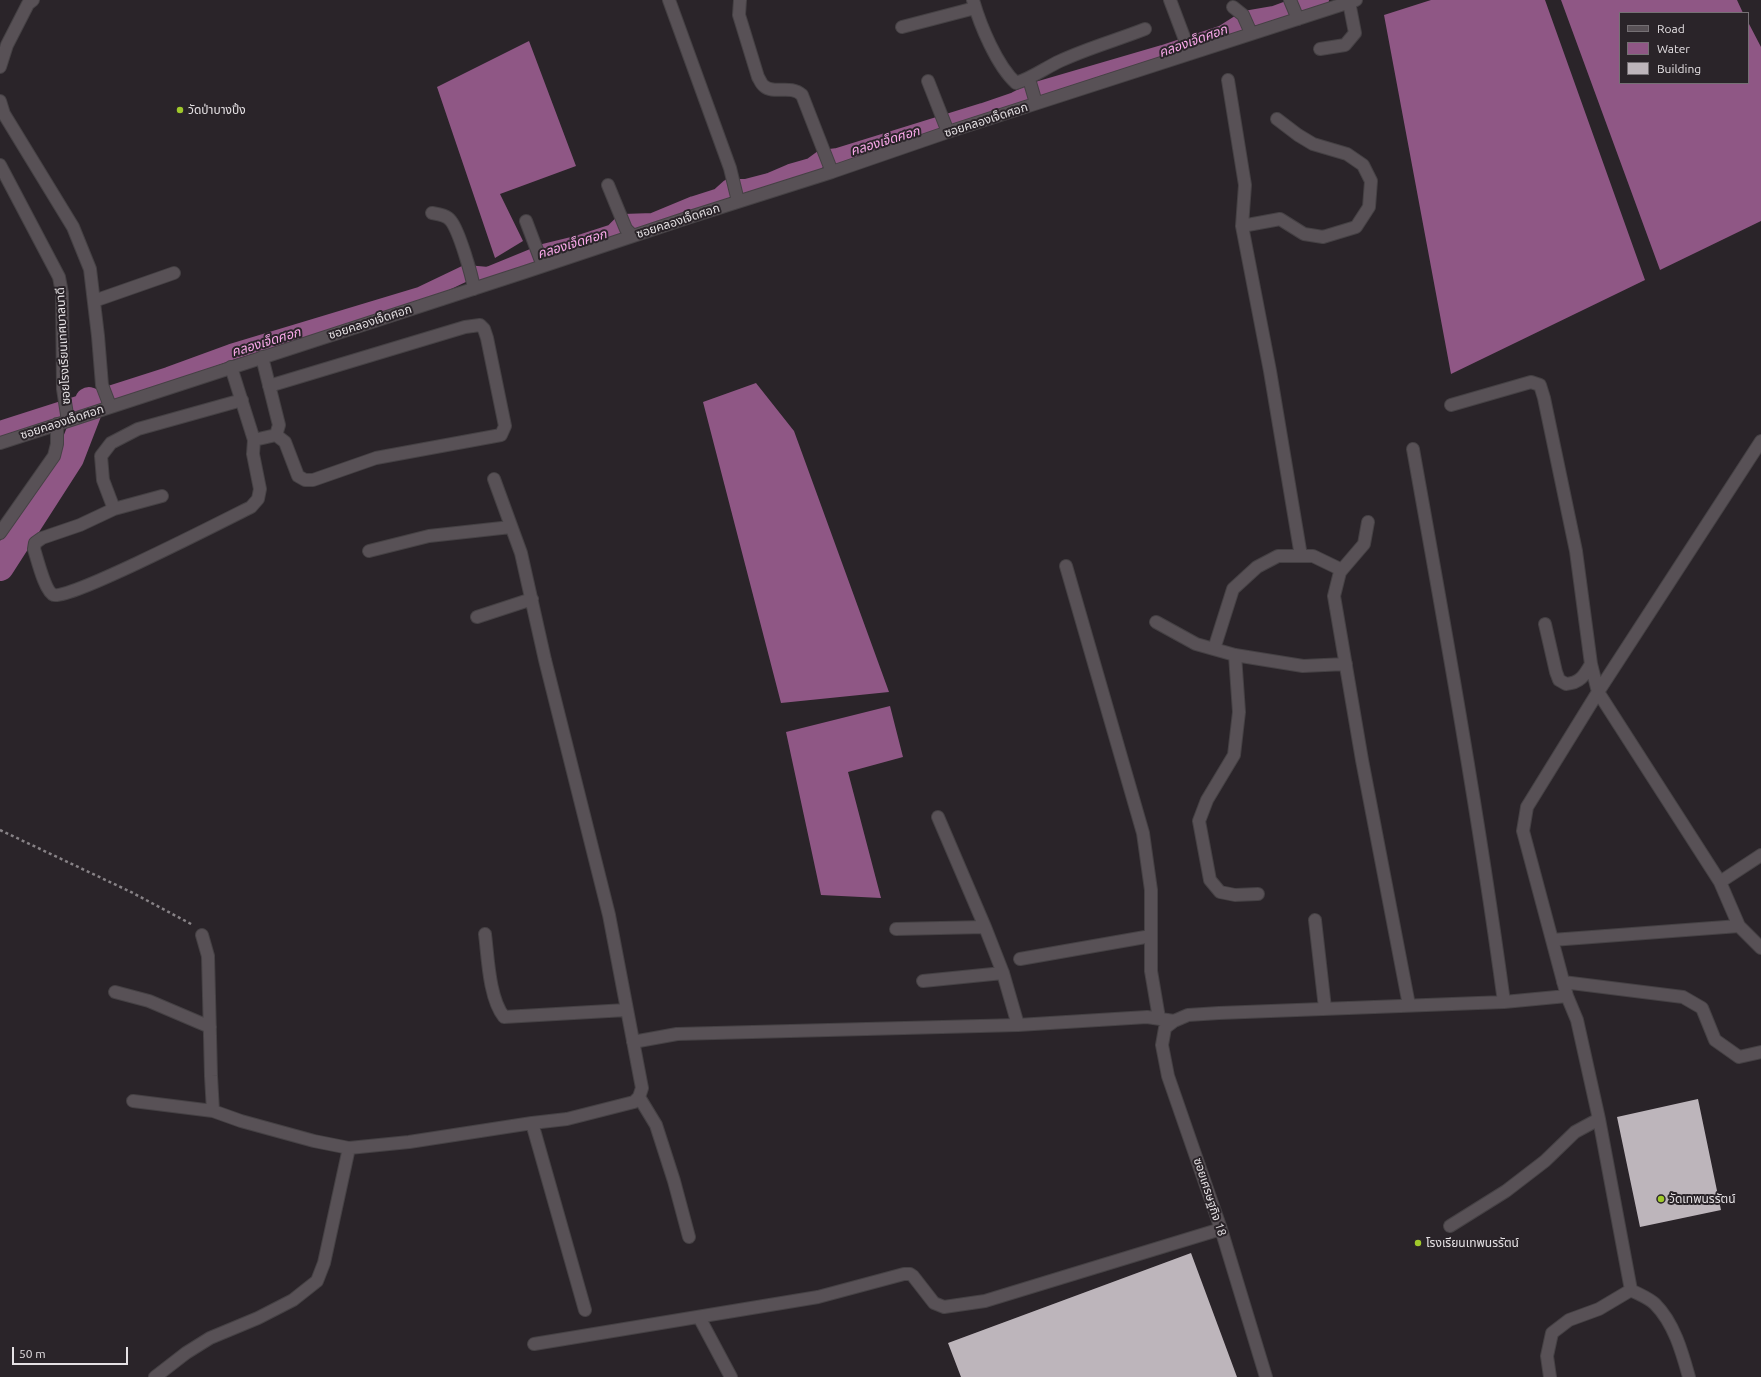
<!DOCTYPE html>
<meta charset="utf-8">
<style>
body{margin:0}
#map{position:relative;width:1761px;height:1377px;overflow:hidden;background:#2a2429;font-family:Ubuntu,sans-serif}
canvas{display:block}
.legend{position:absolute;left:1619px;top:12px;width:130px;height:72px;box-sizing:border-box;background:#2a2429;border:1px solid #757074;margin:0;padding:5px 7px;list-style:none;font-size:12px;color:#e5e1e4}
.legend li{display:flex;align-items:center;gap:8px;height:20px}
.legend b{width:20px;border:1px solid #757074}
.scale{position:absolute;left:12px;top:1347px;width:116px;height:18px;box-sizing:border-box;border:2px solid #e5e1e4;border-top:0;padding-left:5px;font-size:12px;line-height:14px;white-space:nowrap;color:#e5e1e4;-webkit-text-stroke:3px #2a2429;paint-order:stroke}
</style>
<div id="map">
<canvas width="1761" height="1377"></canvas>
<ul class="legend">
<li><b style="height:5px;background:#585156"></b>Road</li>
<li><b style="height:11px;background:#8f5785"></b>Water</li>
<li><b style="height:11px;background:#bdb5bb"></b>Building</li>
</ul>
<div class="scale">50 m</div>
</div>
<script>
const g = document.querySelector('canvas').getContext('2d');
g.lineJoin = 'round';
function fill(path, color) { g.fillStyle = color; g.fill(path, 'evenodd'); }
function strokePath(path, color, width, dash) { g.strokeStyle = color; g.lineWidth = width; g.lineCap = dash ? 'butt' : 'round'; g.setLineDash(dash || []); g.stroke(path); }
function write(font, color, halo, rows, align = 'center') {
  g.font = font + ' Ubuntu,"Noto Sans Thai",sans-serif'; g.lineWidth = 4; g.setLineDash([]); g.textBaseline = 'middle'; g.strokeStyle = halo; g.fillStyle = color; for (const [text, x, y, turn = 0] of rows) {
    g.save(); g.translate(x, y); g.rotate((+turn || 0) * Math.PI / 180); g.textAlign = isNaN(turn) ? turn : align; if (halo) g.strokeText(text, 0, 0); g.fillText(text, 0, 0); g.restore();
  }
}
const water = new Path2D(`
 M1431 0H1545L1645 280 1451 374 1384 15Z
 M1561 0H1737L1743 13H1620V83H1748V22L1761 47V221L1660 270Z
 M529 41 576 166 500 194 523 241 495 258 437 87Z
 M756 383 794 431 889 692 781 703 703 402Z
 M890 706 903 757 848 772 881 898 821 895 786 732Z`);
const canal = new Path2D(`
 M0 429 168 375 231 352 420 295 466 273 488 275 532 257 539 253 576 244 613 232 623 222 653 221 694 204 719 196 729 187H746L769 181 790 172 811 166 822 158 838 156 983 111 1015 100 1033 91 1163 53 1223 33 1245 19 1274 14 1293 7 1321 0`);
const river = new Path2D(`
 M0 567 70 458 87 414 89 401`);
const building = new Path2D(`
 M1698 1099 1721 1210 1640 1227 1617 1117Z
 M1191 1253 1237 1377H961L948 1343Z`);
const path = new Path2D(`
 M0 830 131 892 193 925`);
const minor = new Path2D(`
 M669 0 730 168 738 201
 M740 0 739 15 758 77C760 80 761 84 764 86 774 95 790 84 802 95L832 172
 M973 0C980 25 997 66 1016 83 1032 78 1045 68 1060 61 1088 48 1117 40 1145 29
 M1170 0 1190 53
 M1290 0 1298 19
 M1233 7 1243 15 1251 33
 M902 27 975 8
 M1320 49 1345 45 1355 33 1349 2
 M0 67 7 45 28 4 33 0
 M1029 79 1036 103
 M1228 80 1245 185 1242 226 1270 371 1301 556
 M928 81 948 132
 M0 101 4 114 73 227 90 269 98 336 102 385 110 406
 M0 165 59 277 62 293 63 389 68 421
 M608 185 626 229 633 236
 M432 213C438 214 447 215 451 221 459 231 472 275 474 289
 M526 221 543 266
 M1242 226 1280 219 1304 234 1323 237 1356 227 1369 207 1371 181 1363 165 1347 154 1313 144 1298 135 1277 119
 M94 301 174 273
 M262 357 279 425 276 435
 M1451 405 1531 382 1540 385 1544 398 1576 551 1591 664 1598 692 1720 882 1739 926 1761 948
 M254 440 276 435 285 442 298 476 305 480H313L376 458 501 435 505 426 487 338 484 329 480 325 465 327 269 386
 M0 443 522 273 690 217 832 172 948 132 1356 0
 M1413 449C1446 633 1479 817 1504 1002
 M162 496 114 509 80 525 42 538 35 543 34 549C37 558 45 592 54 595 67 601 227 519 251 507L258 499 260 489 253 454 254 440 231 367
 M114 509 103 480 101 456 111 443 138 429 242 400
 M1368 522 1364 544 1340 572 1334 596 1362 760 1409 1005
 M0 533 54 456 57 444V424
 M369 551 429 536 511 527
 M1066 566 1143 833 1151 890V971L1159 1018
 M477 617 532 599
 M1156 622 1196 644 1235 655 1303 666 1346 664
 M1545 624 1556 672 1559 680 1566 684C1580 683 1584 676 1591 664
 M1214 649 1233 589 1257 567 1278 556H1313L1342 570
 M1235 655 1239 712 1234 755 1207 800 1199 821 1210 880 1220 892 1235 895 1258 894
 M938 817 985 927 1003 973 1018 1025
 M1720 882 1761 855
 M1315 920 1325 1008
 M896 929 985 927
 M485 934C488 958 489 998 504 1017L626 1010
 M202 935 208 956 211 1076 213 1111
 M1552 940 1739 926
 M1020 959 1151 936
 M923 981 1003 973
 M1563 982 1683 997 1702 1008 1715 1040 1739 1057 1761 1052
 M115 992 149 1001 210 1027
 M1174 1021 1165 1028 1162 1045 1168 1076 1221 1229 1266 1377
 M633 1042 677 1034 1018 1025 1147 1017 1174 1021 1188 1015 1219 1013 1504 1002 1567 996
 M639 1097 656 1125 674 1181 689 1237
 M133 1101 213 1111 241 1121 314 1141 349 1148 409 1142 532 1123 567 1119 634 1102 639 1097 642 1088 609 915 545 660 521 553 494 479
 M532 1123 585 1310
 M1450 1226 1506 1191 1545 1161 1575 1132 1599 1119
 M699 1317 731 1377
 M534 1344 818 1297 904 1274H910L913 1276 934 1303 944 1307 985 1301 1221 1229
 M155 1377 186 1353 210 1338 258 1318 293 1300 317 1281 324 1263 349 1148
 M1550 1377 1547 1356 1552 1333 1569 1320 1599 1309 1631 1290
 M1689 1377C1682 1352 1674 1323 1655 1304 1649 1298 1638 1294 1631 1290L1599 1119 1577 1020 1567 996 1523 831 1527 807 1598 692 1761 441`);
const markers = [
 [180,110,4,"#a0c92b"],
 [1661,1199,4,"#a0c92b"],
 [1418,1243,4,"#a0c92b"]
];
const poiNames = [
 ["วัดป่าบางปิ้ง",188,110],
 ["วัดเทพนรรัตน์",1669,1199],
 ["โรงเรียนเทพนรรัตน์",1426,1243]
];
const streetNames = [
 ["ซอยคลองเจ็ดศอก",986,120,-18],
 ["ซอยคลองเจ็ดศอก",678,221,-18],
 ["ซอยคลองเจ็ดศอก",370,322,-18],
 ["ซอยโรงเรียนเทศบาลนาดี",63,346,-93],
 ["ซอยคลองเจ็ดศอก",62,422,-18],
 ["ซอยเศรษฐกิจ 18",1210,1197,72]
];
const waterNames = [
 ["คลองเจ็ดศอก",1193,41,-20],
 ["คลองเจ็ดศอก",885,141,-17],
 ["คลองเจ็ดศอก",572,244,-17],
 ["คลองเจ็ดศอก",266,342,-17]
];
fill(water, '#8f5785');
strokePath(canal, '#8f5785', 16);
strokePath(river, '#8f5785', 28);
fill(building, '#bdb5bb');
strokePath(minor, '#454144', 14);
strokePath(path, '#878286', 2.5, [3, 3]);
strokePath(minor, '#585156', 12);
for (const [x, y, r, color] of markers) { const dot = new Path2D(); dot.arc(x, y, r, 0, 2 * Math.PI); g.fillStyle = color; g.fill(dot); strokePath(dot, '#2a2429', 1.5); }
write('12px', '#e5e1e4', '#2a2429', poiNames, 'left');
write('12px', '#e5e1e4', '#2a2429', streetNames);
write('italic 13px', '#fdabed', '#2a2429', waterNames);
</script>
